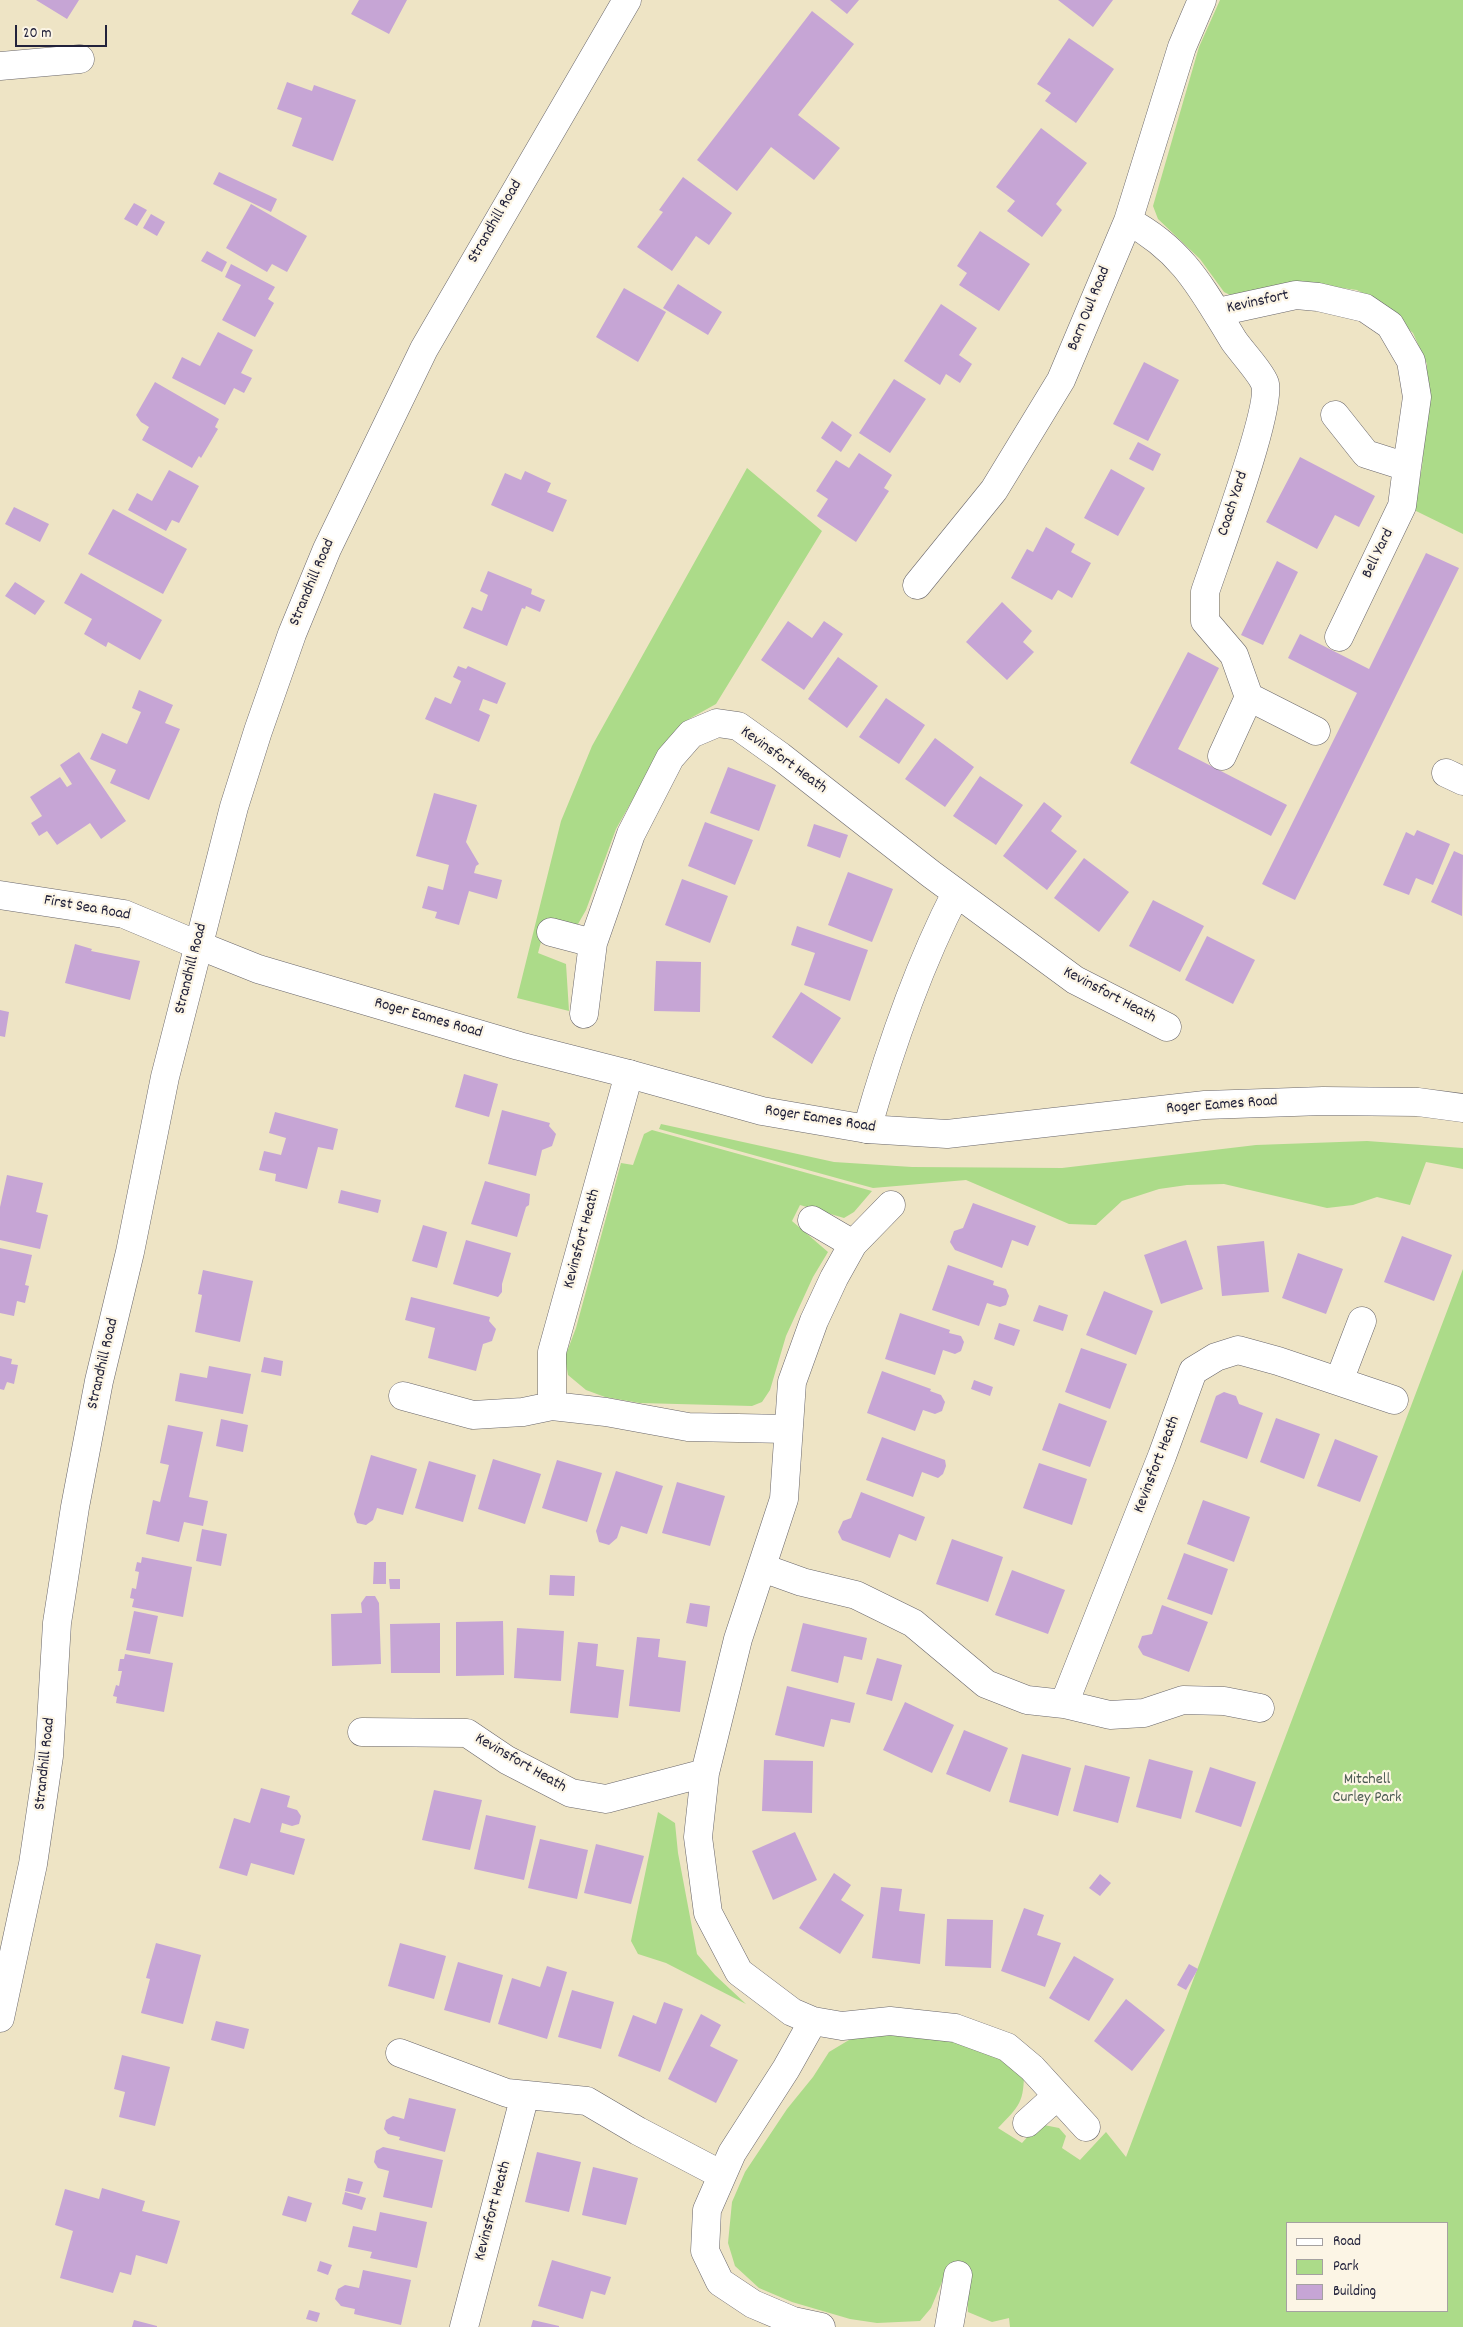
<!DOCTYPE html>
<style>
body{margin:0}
#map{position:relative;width:1463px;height:2327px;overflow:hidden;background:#eee4c5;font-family:Dekko,sans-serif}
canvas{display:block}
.legend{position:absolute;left:1286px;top:2222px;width:162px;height:90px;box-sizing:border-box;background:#fcf5e5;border:1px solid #a5a1a1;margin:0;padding:6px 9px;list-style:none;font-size:15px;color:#22223b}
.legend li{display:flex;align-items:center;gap:10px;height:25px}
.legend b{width:25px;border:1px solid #a5a1a1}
.scale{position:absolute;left:15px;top:25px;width:92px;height:22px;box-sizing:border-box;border:2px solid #22223b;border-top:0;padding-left:6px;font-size:15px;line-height:18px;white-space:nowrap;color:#22223b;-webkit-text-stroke:4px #fcf5e5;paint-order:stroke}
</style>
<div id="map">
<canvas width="1463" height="2327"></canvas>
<ul class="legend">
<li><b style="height:6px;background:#fff"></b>Road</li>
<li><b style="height:14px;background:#acdb89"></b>Park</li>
<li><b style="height:14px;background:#c6a5d5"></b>Building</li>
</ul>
<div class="scale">20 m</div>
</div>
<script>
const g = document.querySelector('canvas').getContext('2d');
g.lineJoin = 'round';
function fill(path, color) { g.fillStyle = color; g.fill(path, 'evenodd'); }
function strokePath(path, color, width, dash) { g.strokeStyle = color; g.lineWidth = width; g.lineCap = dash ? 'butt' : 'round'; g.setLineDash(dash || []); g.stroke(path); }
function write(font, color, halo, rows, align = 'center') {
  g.font = font + ' Dekko,sans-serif'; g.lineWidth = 4.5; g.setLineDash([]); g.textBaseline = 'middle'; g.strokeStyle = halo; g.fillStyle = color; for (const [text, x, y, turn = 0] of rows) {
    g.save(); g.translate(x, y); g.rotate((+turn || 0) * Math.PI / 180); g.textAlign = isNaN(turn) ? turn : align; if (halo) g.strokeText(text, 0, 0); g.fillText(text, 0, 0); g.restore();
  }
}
const green = new Path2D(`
 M1220 0H1463V534L1414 510 1422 467 1427 410V364L1413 333 1381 304 1357 290 1312 284 1236 298 1224 292 1200 259 1158 219 1153 206 1199 47Z
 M747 468 822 531 716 704 689 719 651 767 616 829 586 910 578 924 545 927 538 953 566 964 569 1011 517 998 561 821 592 746Z
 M661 1124 834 1162 912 1167 1062 1168 1256 1145 1367 1141 1463 1148V1169L1426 1162 1410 1205 1377 1197 1353 1205 1327 1208 1224 1184 1187 1185 1159 1189 1122 1201 1096 1225 1069 1224 966 1180 873 1188 659 1129Z
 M652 1130 872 1191 854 1212 844 1218 800 1205 792 1221 828 1252 813 1277 786 1336 770 1390 762 1402 752 1406 640 1403 605 1397 586 1390 568 1375 565 1357 576 1328 621 1163 633 1165 644 1134Z
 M1463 1269V2327H1010L1009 2318 992 2322 968 2312 967 2297 947 2270 931 2308 920 2321 877 2323 850 2319 792 2302 759 2288 735 2266 728 2243 732 2202 745 2172 787 2109 813 2077 829 2052 849 2040 868 2034 923 2035 997 2050 1024 2070C1024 2103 1020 2105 998 2128L1022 2143 1039 2124 1059 2128 1066 2136 1062 2148 1080 2160 1106 2132 1126 2157ZM1287 2223H1447V2311H1287Z
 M658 1812 675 1823 678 1853 697 1954 715 1975 746 2004 666 1963 638 1954 631 1941Z`);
const building = new Path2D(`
 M36 0H79L67 19Z
 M359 0H407L389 34 351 14Z
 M830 0H859L847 14Z
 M1058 0H1113L1093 27Z
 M812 11 854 44 798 115 840 148 814 180 771 147 737 191 697 160Z
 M1069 38 1114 69 1076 123 1045 101 1051 93 1037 84Z
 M287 82 312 91 314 85 356 100 333 161 292 146 302 118 277 109Z
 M1041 128 1087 163 1056 204 1062 210 1042 237 1007 211 1015 201 996 187Z
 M219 172 277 199 271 212 213 184Z
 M683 177 732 213 709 245 696 236 672 271 637 247 663 212 659 210Z
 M134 203 147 210 137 226 124 219Z
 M251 204 307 236 287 272 272 264 267 272 226 248Z
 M151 214 165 222 157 236 143 228Z
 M980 231 1030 264 999 311 959 285 967 273 957 266Z
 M207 251 227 262 222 272 201 261Z
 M231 264 275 287 268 299 274 303 255 337 222 320 241 285 225 277Z
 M678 284 722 312 708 335 663 308Z
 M624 288 666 312 638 362 596 337Z
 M941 304 977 328 959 355 972 364 960 383 946 374 940 385 904 361Z
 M218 332 253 350 241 373 252 378 244 393 234 388 225 405 172 378 182 357 200 366Z
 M1144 362 1179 380 1148 441 1113 424Z
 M894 379 926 399 890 453 859 433Z
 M155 382 219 419 215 427 218 429 201 458 199 456 192 468 142 440 149 427 141 422 136 415Z
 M832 421 852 435 841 452 821 438Z
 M1138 442 1161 454 1153 471 1129 459Z
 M859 453 892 475 884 488 889 491 856 542 817 516 828 499 816 491 836 460 849 468Z
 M1300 457 1375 496 1359 527 1335 515 1317 549 1266 522Z
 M1111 469 1145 488 1118 536 1084 518Z
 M169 470 199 486 179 523 172 520 166 531 128 510 137 493 152 501Z
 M525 471 551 483 547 492 567 500 553 532 491 505 505 473 521 480Z
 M14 507 49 524 40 542 5 524Z
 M113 509 187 549 163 594 88 554Z
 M1046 527 1075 544 1071 552 1091 563 1072 598 1058 590 1052 600 1011 578 1027 549 1033 552Z
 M1426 553 1459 568 1295 900 1262 884 1357 693 1288 658 1300 634 1369 669Z
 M1277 561 1298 572 1263 645 1241 635Z
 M488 571 532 589 531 594 545 600 540 612 526 606 525 609 522 608 507 646 463 628 472 607 482 611 488 595 480 591Z
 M81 573 162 620 140 660 108 642 106 647 84 634 92 619 64 603Z
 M15 582 45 601 35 615 5 596Z
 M1002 602 1032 631 1023 642 1034 652 1007 680 966 642Z
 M788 621 812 638 824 621 843 634 804 690 761 660Z
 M1188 652 1219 668 1178 749 1287 805 1271 836 1130 763Z
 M838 657 878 686 847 728 808 699Z
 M458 666 466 669 468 666 506 683 497 704 483 699 479 710 490 715 479 742 425 719 435 697 451 704 461 681 453 677Z
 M139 690 173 705 165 723 180 729 149 800 110 783 116 770 90 759 102 733 127 744 141 712 132 708Z
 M886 698 925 725 899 764 859 737Z
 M935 738 974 767 945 807 905 779Z
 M79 752 126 821 101 839 90 823 57 845 47 831 39 836 31 823 42 816 30 797 60 777 67 787 72 784 60 765Z
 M728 767 776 785 759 831 710 813Z
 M980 776 1023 805 996 845 953 816Z
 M434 793 477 805 466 842 479 864 476 866 474 873 502 880 497 899 469 891 459 925 435 918 437 912 422 908 428 886 443 890 449 865 416 856Z
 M1044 802 1062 816 1051 831 1077 851 1047 890 1003 856Z
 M705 822 753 840 735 885 688 866Z
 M814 824 848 835 840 858 807 846Z
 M1417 830 1450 844 1433 885 1416 878 1409 895 1383 885 1406 832 1414 836Z
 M1454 851 1463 855 1462 916 1431 902Z
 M1084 858 1129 892 1099 932 1054 898Z
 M848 872 893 889 872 942 828 925Z
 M682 879 728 896 710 943 665 925Z
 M1153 900 1204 926 1180 972 1129 946Z
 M797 926 868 950 850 1001 804 985 815 953 791 945Z
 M1207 936 1255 960 1233 1004 1185 980Z
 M75 944 92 949 91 951 140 961 130 1000 65 983Z
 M656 961 701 962 700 1012 654 1011Z
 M801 992 841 1018 812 1064 772 1037Z
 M0 1010 9 1012 5 1037 0 1036Z
 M464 1074 498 1084 489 1117 455 1107Z
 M502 1110 550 1123 549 1126 556 1134 552 1146 542 1150 536 1176 488 1164Z
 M275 1112 338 1129 333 1150 318 1147 307 1189 275 1181 276 1174 259 1170 264 1151 281 1155 286 1138 269 1133Z
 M7 1175 43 1183 36 1212 48 1215 40 1249 0 1240V1207Z
 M485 1181 530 1194 529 1205 526 1207 517 1237 471 1224Z
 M341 1190 381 1200 378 1213 338 1203Z
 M973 1203 1036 1226 1028 1246 1012 1240 1002 1268 955 1250 950 1242 954 1231 963 1228Z
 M423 1225 447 1232 437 1268 412 1261Z
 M1402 1236 1452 1255 1434 1301 1384 1282Z
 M466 1240 511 1253 502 1284V1292L498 1297 453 1284Z
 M1186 1240 1203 1289 1161 1304 1144 1255Z
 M1264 1241 1269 1292 1222 1296 1217 1246Z
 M0 1248 32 1255 25 1285 29 1286 25 1303 17 1301 14 1316 0 1313Z
 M1298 1253 1343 1269 1326 1314 1282 1298Z
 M948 1265 994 1281 993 1285 1006 1289 1009 1296 1006 1305 1000 1307 987 1303 979 1326 932 1310Z
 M203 1270 253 1281 240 1342 195 1332 202 1295 198 1294Z
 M1104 1291 1153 1311 1136 1355 1086 1335Z
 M411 1297 490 1317 489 1321 496 1329 492 1341 483 1344 476 1371 428 1358 435 1328 405 1320Z
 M1039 1305 1068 1315 1063 1331 1033 1321Z
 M900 1313 950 1330 949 1333 961 1336 964 1342 961 1351 955 1354 943 1350 935 1375 885 1359Z
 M999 1323 1020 1330 1014 1346 994 1339Z
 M1081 1348 1127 1364 1110 1409 1065 1392Z
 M0 1356 12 1359 11 1364 18 1365 14 1384 7 1382 4 1390 0 1389Z
 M264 1357 283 1361 281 1376 261 1372Z
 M209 1366 251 1374 243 1414 175 1401 180 1373 207 1378Z
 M882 1371 931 1389 930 1391 941 1395 945 1402 942 1411 935 1414 923 1410 915 1431 867 1413Z
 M974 1380 993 1387 990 1396 971 1389Z
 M1224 1392 1236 1396 1239 1404 1263 1413 1247 1459 1200 1442 1216 1396Z
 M1059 1403 1107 1421 1090 1467 1042 1450Z
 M1276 1418 1320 1434 1304 1479 1260 1462Z
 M221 1419 248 1425 243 1452 216 1446Z
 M168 1425 203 1432 189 1497 208 1501 203 1526 184 1522 179 1542 146 1534 153 1500 160 1502 169 1465 160 1463Z
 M882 1437 945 1460 946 1466 943 1474 938 1478 922 1472 913 1497 866 1480Z
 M1335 1439 1378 1456 1360 1502 1317 1486Z
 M371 1455 417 1469 403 1515 377 1508 373 1520 366 1525 357 1523 354 1514Z
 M493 1459 541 1474 525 1524 478 1509Z
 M557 1460 602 1473 587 1522 542 1508Z
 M429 1461 476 1475 463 1522 415 1508Z
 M1039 1463 1087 1479 1072 1525 1023 1508Z
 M616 1471 663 1486 647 1534 621 1526 617 1538 609 1545 599 1542 596 1531Z
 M677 1482 725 1496 710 1546 662 1533Z
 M861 1492 925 1517 916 1541 899 1534 890 1558 842 1540 838 1532 843 1521 851 1518Z
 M1203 1500 1250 1517 1234 1562 1187 1544Z
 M202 1529 227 1534 221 1566 196 1561Z
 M952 1539 1003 1557 988 1602 936 1584Z
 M1184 1553 1228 1569 1212 1615 1167 1599Z
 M142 1557 192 1567 183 1617 132 1607 134 1599 130 1598 132 1588 136 1589 139 1572 135 1571 137 1562 141 1563Z
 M374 1562H386V1584H373Z
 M1012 1570 1065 1590 1048 1634 995 1615Z
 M550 1575 575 1576 574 1596 549 1595Z
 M389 1579H400V1589H390Z
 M366 1596H375L379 1603 381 1664 332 1666 331 1614 362 1613 361 1603Z
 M690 1603 710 1606 707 1627 686 1623Z
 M1162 1605 1208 1622 1189 1672 1143 1655 1138 1647 1142 1636 1152 1634Z
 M134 1611 158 1616 150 1654 126 1650Z
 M503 1621 504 1675 456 1676V1622Z
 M440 1623V1673H391L390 1624Z
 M803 1623 867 1638 862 1660 844 1656 838 1683 791 1671Z
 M517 1628 564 1631 561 1681 514 1678Z
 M637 1637 660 1639 658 1657 686 1661 680 1712 629 1706Z
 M578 1642 598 1644 596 1666 624 1670 618 1718 570 1713Z
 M125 1654 173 1663 164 1712 116 1703 117 1697 113 1696 116 1685 119 1686 122 1671H118L120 1659H124Z
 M877 1658 902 1665 892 1701 866 1694Z
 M787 1686 855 1703 850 1723 831 1719 824 1747 775 1735Z
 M905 1702 954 1725 932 1773 883 1750Z
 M964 1730 1008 1748 990 1792 946 1774Z
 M1022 1754 1071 1768 1058 1816 1009 1802Z
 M1149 1759 1193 1771 1181 1819 1136 1807Z
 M764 1760 813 1761 812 1813 762 1811Z
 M1085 1765 1130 1777 1118 1823 1073 1811Z
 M1210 1767 1256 1782 1241 1827 1195 1812Z
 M261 1788 290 1796 287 1807 297 1810 301 1816 299 1824 292 1826 282 1823 280 1832 305 1839 294 1875 251 1863 247 1876 219 1868 234 1818 250 1823Z
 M434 1790 482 1800 470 1850 422 1840Z
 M486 1815 536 1826 524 1880 474 1869Z
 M795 1832 817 1880 773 1900 752 1851Z
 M540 1839 588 1850 577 1899 528 1888Z
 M596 1844 644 1856 631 1904 584 1893Z
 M834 1873 851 1885 841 1900 864 1915 840 1954 799 1928Z
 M1100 1874 1111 1883 1100 1896 1089 1888Z
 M881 1887 902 1889 899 1911 925 1914 920 1964 872 1958Z
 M1024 1908 1044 1915 1037 1935 1061 1943 1045 1987 1001 1971Z
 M947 1919 993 1920 991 1968 945 1966Z
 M156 1943 201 1955 183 2024 141 2013 150 1979 146 1978Z
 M400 1943 446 1956 434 1999 388 1986Z
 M1074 1956 1114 1979 1089 2021 1049 1998Z
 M458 1962 503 1975 490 2023 444 2010Z
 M1189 1964 1198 1969 1186 1990 1177 1985Z
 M547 1966 567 1972 547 2039 498 2024 512 1978 540 1987Z
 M572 1990 614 2002 601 2049 558 2037Z
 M1126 1999 1165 2030 1132 2071 1094 2041Z
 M664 2002 683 2009 660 2072 618 2056 633 2015 656 2024Z
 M701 2014 721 2025 710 2046 738 2060 716 2103 668 2079Z
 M216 2021 249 2029 244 2049 211 2040Z
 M122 2055 170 2067 155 2126 119 2117 125 2092 114 2089Z
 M409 2098 456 2109 445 2152 399 2140 400 2137 388 2134 384 2129 386 2120 393 2116 404 2119Z
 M383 2147 443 2160 432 2208 383 2197 389 2171 378 2168 374 2162 376 2151Z
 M537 2152 581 2162 569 2212 525 2202Z
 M593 2167 638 2178 626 2225 582 2215Z
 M348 2178 363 2182 359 2194 345 2191Z
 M102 2188 145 2201 142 2211 180 2221 167 2264 136 2255 131 2275 120 2272 113 2293 60 2278 73 2231 55 2225 65 2189 99 2199Z
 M345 2192 366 2198 362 2210 342 2204Z
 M288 2196 312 2203 306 2222 282 2215Z
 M380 2212 427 2222 417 2268 370 2258 372 2252 348 2247 353 2226 376 2231Z
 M552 2260 611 2277 605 2295 591 2291 583 2319 538 2306Z
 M320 2261 332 2265 328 2275 317 2271Z
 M363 2270 411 2280 401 2325 354 2314 355 2309 341 2306 335 2299 338 2289 345 2285 359 2288Z
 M309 2310 320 2313 317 2322 306 2319Z
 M134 2320 157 2326V2327H132Z
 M533 2320 559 2326V2327H531Z`);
const minor = new Path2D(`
 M0 66 80 59
 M1128 221C1184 251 1202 289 1234 341 1241 351 1262 374 1265 384 1272 409 1216 559 1205 592V621L1234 655 1249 697 1316 731
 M1218 312 1296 295 1318 297 1365 308 1390 325 1411 361 1417 397 1407 467 1366 454 1335 415
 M917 585 994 490 1061 380 1128 221 1182 47 1202 0
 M1339 637 1402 506 1407 467
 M1222 756 1249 697
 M1446 773 1463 781
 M551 932 593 943
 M584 1014 593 943 631 834 670 758 691 734 717 723 738 726 780 756 931 874 1075 980 1167 1027
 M867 1129C890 1048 918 967 956 893
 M891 1205 853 1244 834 1278 814 1321 792 1382 784 1499 738 1639 705 1773 698 1837 708 1913 739 1972 792 2012 813 2021 842 2026 890 2021 955 2028 1007 2047 1032 2068 1086 2127
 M812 1220 853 1244
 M1339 1381 1362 1321
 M403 1396 473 1415 523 1412 552 1406 606 1412 688 1427 787 1429
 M552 1406V1352L629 1074
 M763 1568 802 1582 856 1595 913 1623 986 1684 1027 1700 1064 1704 1110 1715 1144 1713 1183 1700 1224 1701 1260 1708
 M1064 1704 1162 1456 1193 1371 1216 1357 1238 1350 1278 1361 1394 1400
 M362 1732 467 1733 507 1760 571 1793 606 1799 705 1773
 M813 2021 786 2069 732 2153 707 2210 705 2251 720 2282 753 2304 793 2321 821 2327
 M400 2053 507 2093 587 2101 638 2131 722 2175
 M1027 2123 1057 2096
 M464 2327 525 2095
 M949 2327 958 2275`);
const tertiary = new Path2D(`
 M0 895 124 914 198 945`);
const secondary = new Path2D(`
 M198 945 258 969 519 1046 629 1074 762 1111 867 1129 947 1134 1205 1105 1323 1101 1418 1102 1463 1108
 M0 2018 33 1864 49 1756 57 1623 75 1507 99 1381 130 1252 165 1077 234 807 258 731 292 634 327 549 424 349 627 0`);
const streetNames = [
 ["Strandhill Road",496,222,-60],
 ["Kevinsfort",1258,303,-12],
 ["Barn Owl Road",1090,309,-68],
 ["Coach Yard",1234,504,-72],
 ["Bell Yard",1379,554,-64],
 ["Strandhill Road",313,583,-67],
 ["Kevinsfort Heath",783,761,36],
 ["First Sea Road",87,909,10],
 ["Strandhill Road",192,969,-76],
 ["Kevinsfort Heath",1109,996,28],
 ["Roger Eames Road",428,1019,16],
 ["Roger Eames Road",1222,1106,-4],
 ["Roger Eames Road",820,1120,9],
 ["Kevinsfort Heath",583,1239,-75],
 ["Strandhill Road",104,1364,-77],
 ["Kevinsfort Heath",1158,1465,-69],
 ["Strandhill Road",46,1764,-84],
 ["Kevinsfort Heath",520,1764,30],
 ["Kevinsfort Heath",494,2211,-75]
];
const parkNames = [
 ["Mitchell",1367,1781],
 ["Curley Park",1367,1799]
];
fill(green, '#acdb89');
fill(building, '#c6a5d5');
strokePath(minor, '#69666b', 29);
strokePath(tertiary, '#69666b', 29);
strokePath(secondary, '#69666b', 29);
strokePath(minor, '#fff', 28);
strokePath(tertiary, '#fff', 28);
strokePath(secondary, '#fff', 28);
write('16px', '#22223b', '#fcf5e5', streetNames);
write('16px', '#4b5a52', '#fcf5e5', parkNames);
</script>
